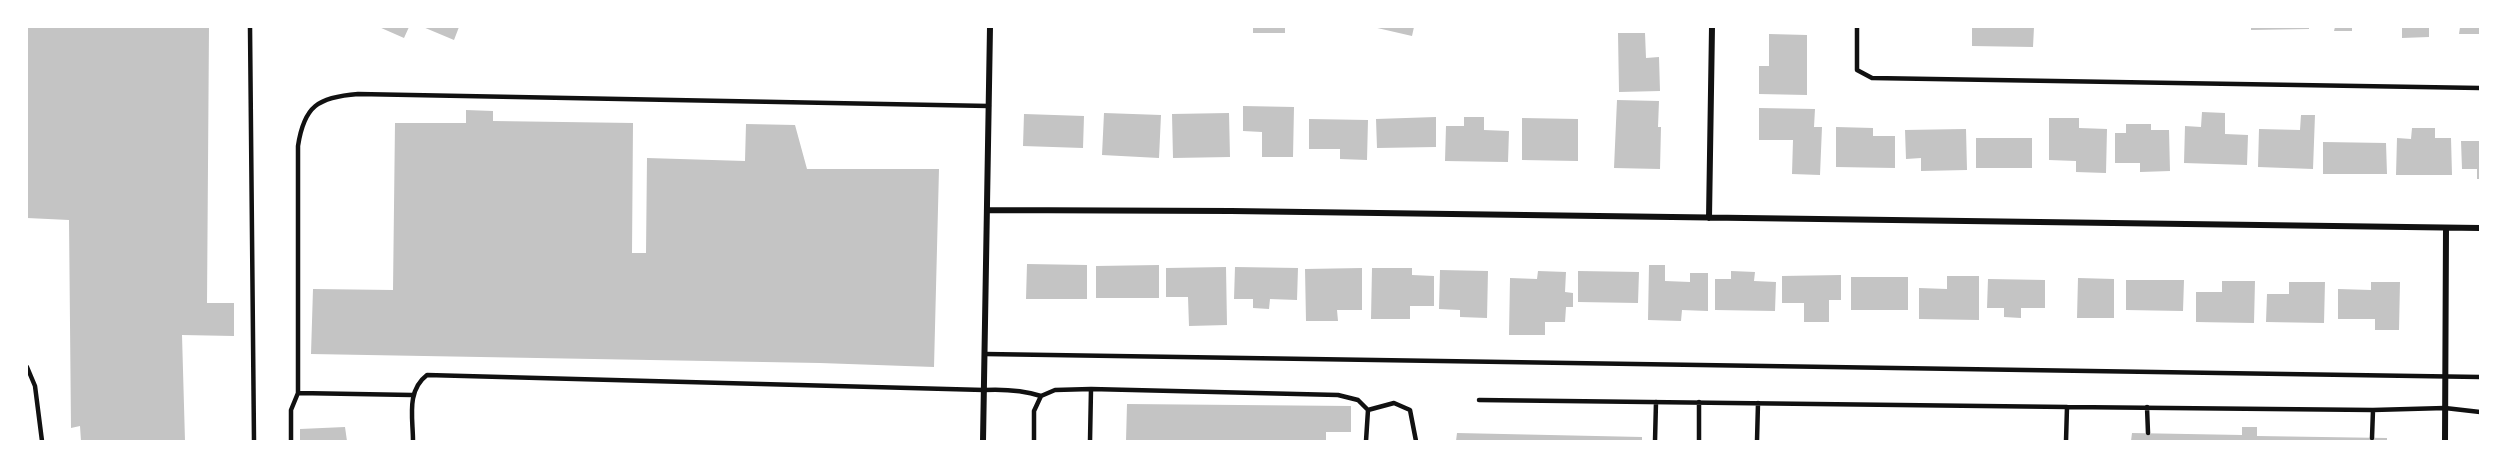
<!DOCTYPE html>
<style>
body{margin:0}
#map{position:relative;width:2507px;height:468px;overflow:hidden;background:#fff;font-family:Roboto,sans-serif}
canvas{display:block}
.frame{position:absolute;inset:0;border:28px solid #fff;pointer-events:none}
</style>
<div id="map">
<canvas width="2507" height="468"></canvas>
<div class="frame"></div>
</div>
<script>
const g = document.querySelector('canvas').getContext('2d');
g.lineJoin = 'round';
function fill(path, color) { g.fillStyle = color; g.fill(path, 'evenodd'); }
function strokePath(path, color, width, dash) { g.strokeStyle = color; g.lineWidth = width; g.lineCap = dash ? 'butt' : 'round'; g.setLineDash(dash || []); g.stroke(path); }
const building = new Path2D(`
 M27 27H209L207 303H234V336L182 335 185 441H81L80 426 71 428 69 220 27 218Z
 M379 27H409L404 38Z
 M423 27H459L454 40Z
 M1253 27H1285V33H1253Z
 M1373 27H1414L1412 36Z
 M1972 27H2034L2033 47 1972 46Z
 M2251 27H2309V29L2251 30Z
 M2335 27H2352V31H2334Z
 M2402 27H2429V37L2402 38Z
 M2460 27H2480V34H2459Z
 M1618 33H1645L1646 58 1659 57 1660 91 1619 92Z
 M1769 34 1807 35V95L1759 94V66H1769Z
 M1617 100 1659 101 1658 127H1661L1660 169 1614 168Z
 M1243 106 1294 107 1293 157H1262V132L1243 131Z
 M1759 108 1815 109 1814 127H1822L1820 175 1792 174 1793 140H1759Z
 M466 110 493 111V121L633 123 632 253H646L647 158 745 161 746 124 795 125 807 169H939L934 367 820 363 311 354 313 289 393 290 395 123H466Z
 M2202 112 2225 113V134L2248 135 2247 165 2184 163 2185 126 2201 127Z
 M1104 113 1161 115 1159 158 1102 155Z
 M1229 113 1230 157 1173 158 1172 114Z
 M1024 114 1084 116 1083 148 1023 146Z
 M2301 115H2315L2313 169 2258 167 2259 129 2300 130Z
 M1436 117V147L1377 148 1376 119Z
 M1464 117H1484V130L1509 131 1508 162 1445 161 1446 126H1464Z
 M1522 118 1578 119V161L1522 160Z
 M2049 118H2079V128L2107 129 2106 173 2076 172V161L2049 160Z
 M1309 119 1368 120 1367 160 1340 159V149H1309Z
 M2126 124H2151V130H2169L2170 171 2140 172V163H2115V133H2126Z
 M1836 127 1873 128V136H1895V168L1836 167Z
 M2412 128H2435V138H2451L2452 175H2396L2397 138 2411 139Z
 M1966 129 1967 170 1921 171V158L1906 159 1905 130Z
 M1976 138H2032V168H1976Z
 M2461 141H2480V179H2477V169H2462Z
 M2323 142 2386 143 2387 174H2323Z
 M1027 264 1087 265V299H1026Z
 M1159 265V298H1096V266Z
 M1649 265H1665V281L1690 282V273H1708V311L1682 310 1681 321 1648 320Z
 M1226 267 1227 325 1189 326 1188 297H1166V268Z
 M1235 267 1298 268 1297 300 1270 299 1269 309 1253 308V299H1234Z
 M1362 268V310H1337L1338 321H1306L1305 269Z
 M1372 268H1412V275L1434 276V306H1410V319H1371Z
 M1440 270 1488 271 1487 318 1460 317V310L1439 309Z
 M1538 271 1566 272 1565 292 1573 293V307H1566L1565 322H1545V335H1509L1510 278 1537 279Z
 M1578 271 1639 272 1638 303 1578 302Z
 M1731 271 1755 272 1754 281 1776 282 1775 311 1715 310V279H1731Z
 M1841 275V300H1829V322H1804V303H1782V276Z
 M1947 276H1979V320L1919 319V288L1947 289Z
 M1851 277H1908V310H1851Z
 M2078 278 2114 279V318H2077Z
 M1988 279 2045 280V308H2021V318L2004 317V308H1987Z
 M2126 280H2184L2183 311 2126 310Z
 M2222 281H2255L2254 323 2196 322V292H2222Z
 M2289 282H2325L2324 323 2266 322 2267 294H2289Z
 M2371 282H2400L2399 330H2375V319H2338V289L2371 290Z
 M1127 404 1351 406V432H1326V441H1126Z
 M345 427 347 441H300V429Z
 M2242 427H2257V436L2387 438V441H2131L2132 433 2242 435Z
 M1457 433 1642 437V441H1456Z`);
const service = new Path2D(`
 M250 27 254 441
 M1857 27V70L1872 78 2480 88
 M985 354 2480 377
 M27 367 35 386 42 441
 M412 395 298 393V146C304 106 318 97 358 94L989 106
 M1479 400 2067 407 2066 441
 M2067 407 2373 410 2445 408 2480 412
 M2147 407 2148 433
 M1368 410 1394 403 1410 410 1416 441
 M2372 438 2373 410
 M291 441V410L298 393
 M413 441C413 418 406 391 427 375L984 390C1004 389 1022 390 1041 396
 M1034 441V411L1041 396 1055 390 1091 389 1338 395 1358 400 1368 410 1366 441
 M1090 441 1091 389
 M1655 441 1656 402
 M1699 441V402
 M1757 441 1758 403`);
const minor = new Path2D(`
 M987 210 1231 211 2480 228
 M1709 218 1712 27
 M983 441 990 27
 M2445 441 2446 228`);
fill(building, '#c4c4c4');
strokePath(service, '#111', 4.5);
strokePath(minor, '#111', 6);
</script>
